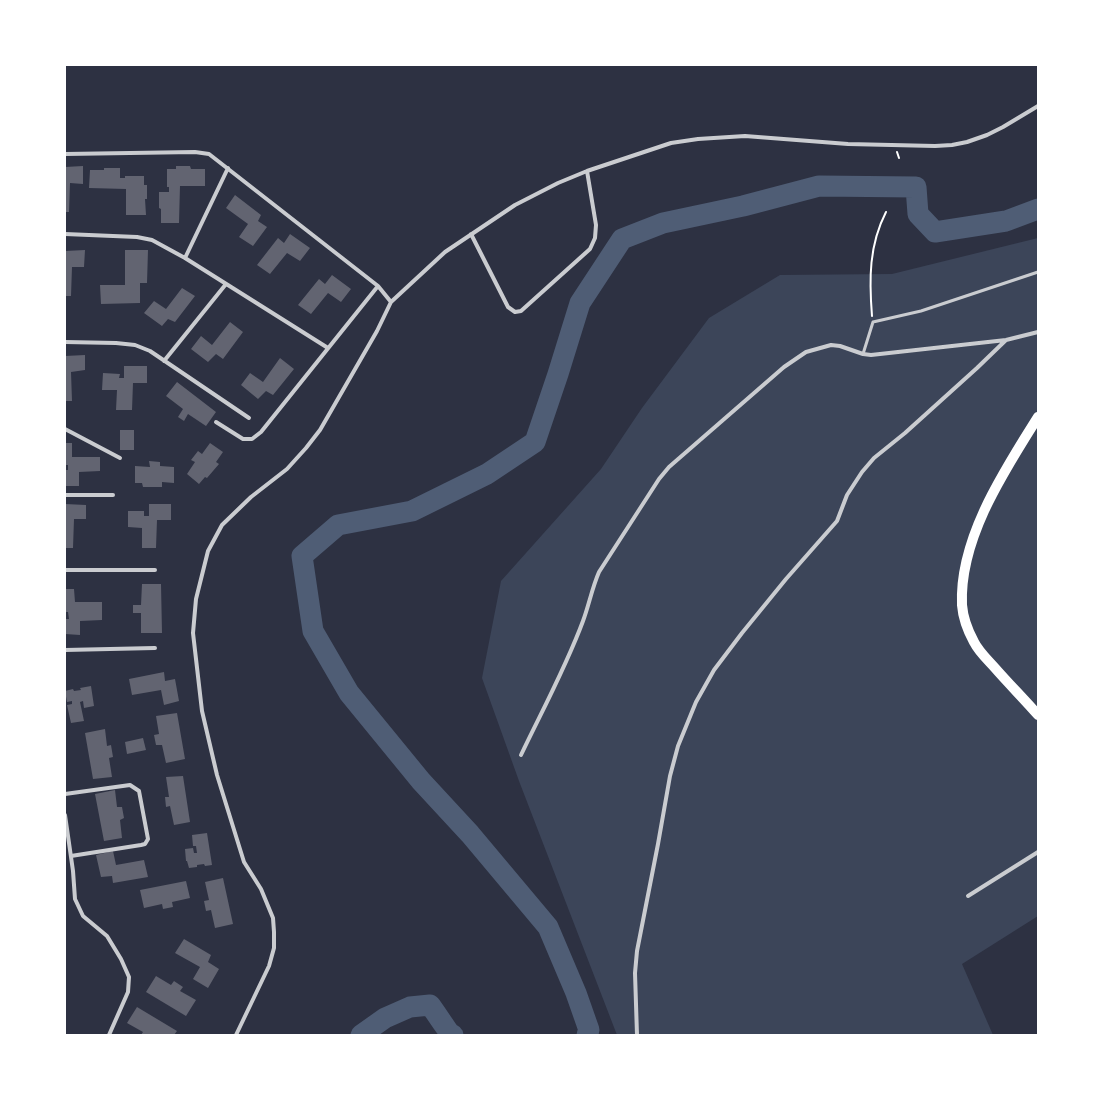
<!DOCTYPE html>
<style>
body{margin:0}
#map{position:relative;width:1103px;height:1100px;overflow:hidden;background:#2d3142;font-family:"Golos Text",sans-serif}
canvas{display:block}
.frame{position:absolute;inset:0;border:66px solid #fff;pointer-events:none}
</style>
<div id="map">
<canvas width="1103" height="1100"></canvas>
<div class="frame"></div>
</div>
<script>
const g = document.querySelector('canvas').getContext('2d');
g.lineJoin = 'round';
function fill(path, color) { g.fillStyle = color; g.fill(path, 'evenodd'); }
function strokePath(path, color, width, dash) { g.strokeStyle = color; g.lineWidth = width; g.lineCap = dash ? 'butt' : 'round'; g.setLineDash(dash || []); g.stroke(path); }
const green = new Path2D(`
 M1038 238V916L962 964 993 1035H617L519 781 482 678 501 581 601 469 642 408 709 318 780 275 892 274Z`);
const river = new Path2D(`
 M361 1035 385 1018 410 1007 430 1005C435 1011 448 1033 453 1035
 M587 1035 589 1030 576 993 548 927 470 834 421 781 349 693 313 631 302 556 338 525 412 511 487 474 535 442 558 374 580 303 622 239 663 223 743 206 819 186 916 187 918 214 935 232 1006 221 1038 209`);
const building = new Path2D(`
 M83 166V184L70 183 69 212H65V167Z
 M176 166H190L191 169H205V186H180L179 223H161V209L159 208V192H169V187H167V169H176Z
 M104 168H120V178H125V176H144V185H147V199H145L146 215H126V189L89 188 90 170H104Z
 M235 195 261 215 258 221 267 227 253 246 239 237 248 224 226 208Z
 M290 234 310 248 300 261 287 253 270 274 257 265 278 238 284 243Z
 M85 250 84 267H72L71 296H65V251Z
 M125 250H148L147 283H140V303L101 304 100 285H125Z
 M332 275 351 289 341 302 328 293 311 314 298 305 319 279 325 284Z
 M182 288 195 296 175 322 168 319 162 326 144 313 154 301 166 309Z
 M230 322 243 332 223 359 216 354 208 362 191 349 201 336 212 345Z
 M85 355V370L71 372 72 401H65V356Z
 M280 358 294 369 273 395 266 391 258 399 241 385 250 373 263 382Z
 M124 366H147V383H133L132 410H116L117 390H102L103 373 120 374 119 378H124Z
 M177 382 216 412 206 426 188 414 184 421 178 417 183 409 166 396Z
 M120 430H134V450H120Z
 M65 443H72V457H100V471L79 472V486H65V470H68V465H65Z
 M210 443 223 452 216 462 219 464 207 478 205 477 199 484 187 474 195 462 191 460 198 451 202 454Z
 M149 461 160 462V466L174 467V483L162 482V487H143L142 483H135V466L150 467Z
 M65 504 86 505V519H74L73 548H65Z
 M149 504H171V520H157L156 548H142V528L128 527V511H144V516H149Z
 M142 584H161L162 633H141V613H133V605H141Z
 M65 589H74L75 602H102V620L80 621V635L65 634V619H69L68 612H65Z
 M164 672 165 681 175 679 179 701 164 705 161 690 132 695 129 679Z
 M91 686 94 706 84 708 83 701 80 702 84 721 71 723 67 705 72 704V701L67 702 65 691 73 689 74 691 81 690 80 688Z
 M177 713 185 759 166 763 162 745H156L154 735 159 734 156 716Z
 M105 729 107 746 111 745 113 757 109 758 112 777 93 779 85 733Z
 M143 738 146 750 127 754 125 742Z
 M183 776 190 822 174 825 170 806 166 807 165 797H169L166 777Z
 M115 790 117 807H122L124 818 120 820 122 838 104 841 95 794Z
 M207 833 212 865 205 866 204 864 197 865V867L189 868 187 861H186L185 849 193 848 194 853H197L196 846H193L192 835Z
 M113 851 116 865 144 860 148 877 113 883 112 876 101 877 96 855Z
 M223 878 233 924 215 928 211 910 206 911 204 901 209 900 205 882Z
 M186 881 190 898 172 902 173 907 163 909 162 904 144 908 140 890Z
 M184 939 211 955 208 962 219 969 208 988 193 979 200 967 175 953Z
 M156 976 171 985 174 981 183 987 180 991 196 1000 186 1016 146 992Z
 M137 1007 177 1031 174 1035H141L143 1032 127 1023Z`);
const path = new Path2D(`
 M897 152 899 158
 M872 316C869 279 869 245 886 212`);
const service = new Path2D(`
 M863 354 873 322 921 311 1038 272`);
const minor = new Path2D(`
 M65 154 195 152 209 154 378 286 391 302
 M65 234 137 237 152 240 185 258 328 348
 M471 234 508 307 515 312 521 311 590 249 595 238 596 225 587 171
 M185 258 228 168
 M65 342 116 343 135 345 150 351 249 418
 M164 361 226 284
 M216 422 243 439H252L261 432 378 286
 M65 429 120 458
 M65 495H113
 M65 570H155
 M65 650 155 648
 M521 755C542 711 566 667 583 621 589 605 592 588 599 572L659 479 669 467 784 367 806 352 831 345 840 346 863 354 871 355 1006 340 1038 332
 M65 794 130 785 139 791 148 839 145 844 141 845 71 856
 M65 815 73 871 75 899 83 916 107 936 121 959 129 977 128 992 109 1035
 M968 896 1038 852
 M236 1035 269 966 274 948V932L273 918 261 889 244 862 217 775 202 711 193 633 196 599 208 551 222 525 251 497 287 469 306 448 320 430 377 331 391 302 445 252 515 205 558 183 587 171 671 143 698 139 745 136 848 144 935 146 952 145 967 142 987 135 1003 127 1038 106
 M637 1035 635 973 637 951 658 844 670 776 678 746 696 702 714 670 742 633 786 579 837 521 847 495 862 472 874 458 905 433 977 368 1006 340`);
const primary = new Path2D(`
 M1038 417C1004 471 959 539 962 605 963 618 968 631 974 642 979 652 988 660 995 668 1009 684 1024 699 1038 715`);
fill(green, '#3c4559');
strokePath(river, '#4f5d75', 21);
fill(building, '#626471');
strokePath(path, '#fff', 2);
strokePath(service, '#caccd0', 3);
strokePath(minor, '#caccd0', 4);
strokePath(primary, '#fff', 10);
</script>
